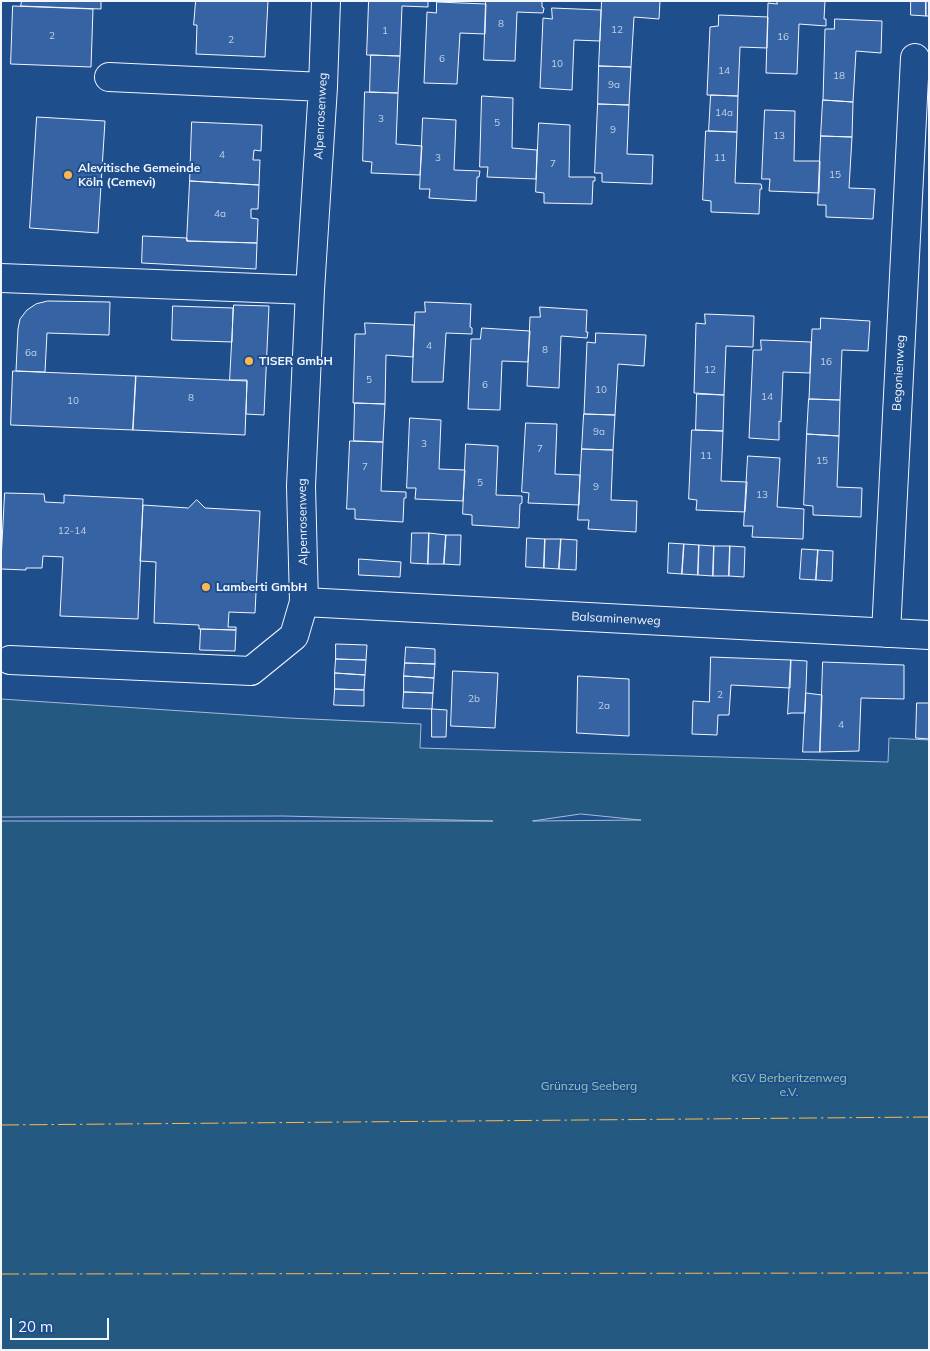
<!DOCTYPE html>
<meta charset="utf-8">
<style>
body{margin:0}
#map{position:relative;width:930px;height:1351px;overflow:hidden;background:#1f4e8c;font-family:Mulish,sans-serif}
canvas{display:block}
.frame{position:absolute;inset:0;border:2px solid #f2f6ff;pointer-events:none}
.scale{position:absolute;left:10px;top:1318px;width:99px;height:22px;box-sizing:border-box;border:2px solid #f2f6ff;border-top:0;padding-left:6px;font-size:15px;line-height:18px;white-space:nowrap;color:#f2f6ff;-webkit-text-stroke:4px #1f4e8c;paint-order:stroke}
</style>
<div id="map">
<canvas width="930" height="1351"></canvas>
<div class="frame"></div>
<div class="scale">20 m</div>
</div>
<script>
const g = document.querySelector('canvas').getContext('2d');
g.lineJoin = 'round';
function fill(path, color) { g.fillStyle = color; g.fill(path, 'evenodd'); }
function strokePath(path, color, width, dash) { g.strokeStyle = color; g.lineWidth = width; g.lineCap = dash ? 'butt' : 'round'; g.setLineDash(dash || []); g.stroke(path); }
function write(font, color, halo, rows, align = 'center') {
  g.font = font + ' Mulish,sans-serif'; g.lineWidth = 4; g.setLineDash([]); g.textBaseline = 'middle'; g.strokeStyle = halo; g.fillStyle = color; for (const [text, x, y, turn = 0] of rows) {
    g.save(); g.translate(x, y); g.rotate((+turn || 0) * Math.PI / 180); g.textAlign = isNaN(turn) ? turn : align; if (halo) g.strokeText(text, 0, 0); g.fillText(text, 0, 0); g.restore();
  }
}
const green = new Path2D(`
 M1 699 289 718 421 724 420 748 888 762 889 738 929 740V1350H1V821H493L283 816 1 817ZM581 814 640 820H641L533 821Z`);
const building = new Path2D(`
 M22 1H101V9L21 6Z
 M196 1H268L265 57 196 54 197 25H194Z
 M369 1H428V7L402 6 400 56 367 55Z
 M486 1H542V7L544 8 543 13 517 12 515 61 484 60Z
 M602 1H660L659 19 634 17 631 67 599 66Z
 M777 1H825L824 19H826V26L799 24 797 74 766 73 768 3 777 4Z
 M911 1H926V16L911 15Z
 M926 1H929V16H926Z
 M437 2 486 4 485 34 460 33 457 84 424 83 427 12 436 13Z
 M13 6 93 9 91 67 11 64Z
 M552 8 601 10 600 41 574 40 572 90 540 88 543 18 552 19Z
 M719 15 768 17 767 48 740 47 738 96 707 95 710 27 718 26Z
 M835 19 882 21 881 53 856 51 853 102 823 100 825 29H834Z
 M371 55 400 56 398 93 370 92Z
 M599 66 631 67 629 105 598 104Z
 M365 92 398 93 396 144 422 146 420 175 371 173 372 162 363 161Z
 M711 95 738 96 737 132 709 131Z
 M482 96 513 98 512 148 537 150 536 179 487 177 488 167H480Z
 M823 100 853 102 852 137 821 136Z
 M598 104 629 105 627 154 653 155 652 184 602 182V173H595Z
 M765 110 795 111 794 161H820L819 193 769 191 770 179H762Z
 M37 117 105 121 98 233 30 228Z
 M423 118 456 120 454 170 480 171 479 177H477L476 201 429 198 430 189H420Z
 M192 122 262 125 261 151 254 150 253 160H260L259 185 190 181Z
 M539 123 570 125 569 177H595V181H593L592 204 544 203V193L536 192Z
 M706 131 737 132 735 183 761 184 762 189H760L759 214 711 212V201L703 200Z
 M821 136 852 137 849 188 875 189 873 219 826 217V205H818Z
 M190 181 259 185 258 209H251V218L258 219 257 243 187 241Z
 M143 236 187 238V241L257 243 256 269 142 263Z
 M48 301 110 302 109 335 47 333 45 372 16 371 18 329 20 319 27 310 36 304Z
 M425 302 471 304 470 327 472 328V334L446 333 443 382H412L415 312H425Z
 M234 305 269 306 264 415 246 414 247 380H230Z
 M173 306 233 308 232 342 172 340Z
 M540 307 587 310 586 332H588L587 338 561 336 559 388 527 386 530 317H540Z
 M705 314 754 316 753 347 726 346 724 395 694 393 696 323 705 324Z
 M821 318 870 321 868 351 842 350 840 400 809 399 812 329H820Z
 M365 323 414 325 413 357 386 355 385 404 353 403 355 334H365Z
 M482 328 530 331 528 362 502 361 500 410 468 409 471 339H480Z
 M596 333 646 335 644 366 618 364 615 415 584 414 587 342 595 343Z
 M761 340 811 342 810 373 783 372 781 422 779 421V440L749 438 753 350H761Z
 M13 371 136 376 133 430 11 425Z
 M136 376 247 381 245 435 133 430Z
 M697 394 724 395 723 431 696 430Z
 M809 399 840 400 839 436 807 434Z
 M355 403 385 404 383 442 354 441Z
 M584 414 615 415 613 450 582 449Z
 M410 418 441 420 439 469 465 470 463 501 415 499 416 488H407Z
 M526 423 557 424 555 474 580 475 579 505 528 503 529 493 522 492Z
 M692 430 723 431 721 481 747 482 745 512 696 510 697 500 689 499Z
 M807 434 839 436 837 487 862 488 861 517 813 515V506L804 505Z
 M350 441 383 442 381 491 406 492V498H404L403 522 355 519V509H347Z
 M466 444 498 446 496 495 522 496V503L520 504 519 528 472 525V515L463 514Z
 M582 449 613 450 611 500 637 501 636 532 588 529 589 520H578Z
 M748 456 780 458 777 507 804 509 803 539 752 537 753 526H744Z
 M5 493 44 494 45 502 64 503V495L143 499 138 619 60 616 63 557 43 556 42 568H26V570L1 569Z
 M197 500 205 508 260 511 255 613 229 612 228 627H236V630L199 629V625L154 623 156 562 140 561 143 505 188 508Z
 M412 533H429L428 564 411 563Z
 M429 533 446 535 444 564H428Z
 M446 535H461L460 565 444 564Z
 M527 538 545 539 544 568 526 567Z
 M545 539H561L559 569 544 568Z
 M561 539 577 540 576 570 559 569Z
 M669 543 684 544 682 574 668 573Z
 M684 544 699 545 698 575 682 574Z
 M699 545 714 546 713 576 698 575Z
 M714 546H730L729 576H713Z
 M730 546 745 547 744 577 729 576Z
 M802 549 818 550 816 580 800 579Z
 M818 550 833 551 832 581 816 580Z
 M359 559 401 562 400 577 359 575Z
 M201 629 236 630 235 651 200 650Z
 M336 644 367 645 366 660 336 659Z
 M406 647 435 649V664L405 663Z
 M711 657 791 660 790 688 731 685 729 715H718L717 735 692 734 693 701 709 702Z
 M336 659 366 660 365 675 335 673Z
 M791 660 807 661 805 713H791L788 714Z
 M823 662 904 665V699L861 698 859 751 820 752Z
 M405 663 435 664 434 678 404 676Z
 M453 671 498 673 495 728 451 726Z
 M335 673 365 675 364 690 335 689Z
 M404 676 434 678 433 693 404 692Z
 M578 676 629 679V736L577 733Z
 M335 689 364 690V706L334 705Z
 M404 692 433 693 432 709 403 708Z
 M806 693 822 695 820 752H803Z
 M917 703H929V739L916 738Z
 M432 709 447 710 446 737H432Z`);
const minor = new Path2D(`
 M109 77 323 87
 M1 278 310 290
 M304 602 929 635
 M886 633 915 58
 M10 660 251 671 294 636 304 602 301 486 310 290 323 87 326 1`);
const power = new Path2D(`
 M1 1125 929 1117
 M1 1274 929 1273`);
const markers = [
 [68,175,5,"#ffb74d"],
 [249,361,5,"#ffb74d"],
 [206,587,5,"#ffb74d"]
];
const numberNames = [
 ["8",501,24],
 ["12",617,30],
 ["1",385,31],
 ["2",52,36],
 ["16",783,37],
 ["2",231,40],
 ["6",442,59],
 ["10",557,64],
 ["14",724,71],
 ["18",839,76],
 ["9a",614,85],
 ["14a",724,113],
 ["3",381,119],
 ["5",497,123],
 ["9",613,130],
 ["13",779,136],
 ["4",222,155],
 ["3",438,158],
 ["11",720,158],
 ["7",553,164],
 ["15",835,175],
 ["4a",220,214],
 ["4",429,346],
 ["8",545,350],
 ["6a",31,353],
 ["16",826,362],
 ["12",710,370],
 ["5",369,380],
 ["6",485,385],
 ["10",601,390],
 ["14",767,397],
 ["8",191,398],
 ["10",73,401],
 ["9a",599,432],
 ["3",424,444],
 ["7",540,449],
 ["11",706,456],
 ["15",822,461],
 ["7",365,467],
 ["5",480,483],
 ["9",596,487],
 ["13",762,495],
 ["12-14",72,531],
 ["2",720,695],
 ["2b",474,699],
 ["2a",604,706],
 ["4",841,725]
];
const streetNames = [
 ["Alpenrosenweg",321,116,-87],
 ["Begonienweg",899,373,-87],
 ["Alpenrosenweg",303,522,-91],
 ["Balsaminenweg",616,619,3]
];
const poiNames = [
 ["Alevitische Gemeinde",78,168],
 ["Köln (Cemevi)",78,182],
 ["TISER GmbH",259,361],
 ["Lamberti GmbH",216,587]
];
const parkNames = [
 ["KGV Berberitzenweg",789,1078],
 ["e.V.",789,1092],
 ["Grünzug Seeberg",589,1086]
];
fill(green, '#245a82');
strokePath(green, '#a8bbd7', 1);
fill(building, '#3563a3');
strokePath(building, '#f2f6ff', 1);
strokePath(minor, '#f2f6ff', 30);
strokePath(minor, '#1f4e8c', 28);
strokePath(power, '#ffb74d', 1, [18, 4, 2.5, 4]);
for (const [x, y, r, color] of markers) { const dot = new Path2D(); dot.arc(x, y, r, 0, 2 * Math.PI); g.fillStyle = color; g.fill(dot); strokePath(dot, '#1f4e8c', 2); }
write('10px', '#c3d1e8', null, numberNames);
write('12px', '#f2f6ff', '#1f4e8c', streetNames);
write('bold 12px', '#f2f6ff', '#1f4e8c', poiNames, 'left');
write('12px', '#97c8a6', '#1f4e8c', parkNames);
</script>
